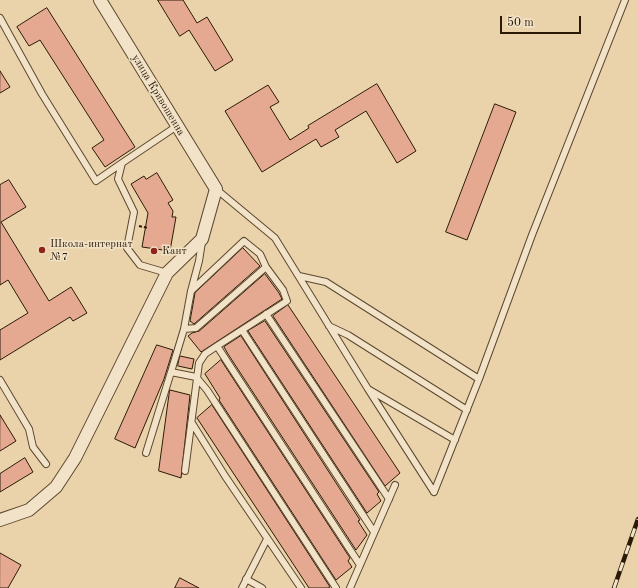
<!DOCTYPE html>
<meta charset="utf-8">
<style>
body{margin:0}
#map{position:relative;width:638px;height:588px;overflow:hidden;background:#ead3aa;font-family:"Old Standard TT",serif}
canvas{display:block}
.scale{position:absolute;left:500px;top:16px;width:81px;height:18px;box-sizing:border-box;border:2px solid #2b1a06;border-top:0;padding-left:5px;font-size:12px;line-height:14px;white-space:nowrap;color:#2b1a06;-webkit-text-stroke:3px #f1e2c8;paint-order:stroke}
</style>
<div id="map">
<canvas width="638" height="588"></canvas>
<div class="scale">50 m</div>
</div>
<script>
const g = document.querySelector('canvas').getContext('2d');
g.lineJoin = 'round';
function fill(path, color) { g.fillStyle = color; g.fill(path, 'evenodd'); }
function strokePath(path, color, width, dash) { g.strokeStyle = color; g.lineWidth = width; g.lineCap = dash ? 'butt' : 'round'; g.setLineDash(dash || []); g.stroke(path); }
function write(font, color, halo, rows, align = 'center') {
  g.font = font + ' "Old Standard TT",serif'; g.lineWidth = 3; g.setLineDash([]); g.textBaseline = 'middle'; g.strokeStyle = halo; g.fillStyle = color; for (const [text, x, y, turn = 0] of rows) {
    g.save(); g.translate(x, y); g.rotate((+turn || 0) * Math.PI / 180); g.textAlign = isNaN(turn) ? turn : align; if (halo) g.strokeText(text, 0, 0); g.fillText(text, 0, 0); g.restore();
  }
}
const building = new Path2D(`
 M158 0H183L197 23 207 17 233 60 215 71 189 30 180 36Z
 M47 8 135 147 105 167 92 148 104 140 40 40 29 46 17 27Z
 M0 71 10 87 0 93Z
 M377 84 416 151 397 163 366 111 335 130 339 137 321 147 316 139 262 172 225 111 268 85 279 102 270 107 290 140 309 128 308 126Z
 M495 104 516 112 467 240 446 232Z
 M157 173 173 200 168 203 173 211 172 217H176L170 251 142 247 148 213 131 184 144 176 146 179Z
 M9 180 26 207 1 222 49 301 71 287 87 313 73 321 70 317 0 360V330L28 313 8 280 0 285V185Z
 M243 248 260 266 194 324 190 321 195 293Z
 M265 274 279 293 282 299 201 352 188 336 192 333 199 331Z
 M288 305 400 473 385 486 273 316Z
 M265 321 379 492 377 494 381 501 367 513 248 331Z
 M241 336 360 520 358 521 367 535 356 550 228 354 224 347Z
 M157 345 173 350 164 379 135 448 115 439Z
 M180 356 194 359 192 369 178 366Z
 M221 360 350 558 348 561 352 567 336 580 219 400 220 398 205 374Z
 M170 390 190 395 181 478 159 471Z
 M212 405 330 587 328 588H309L197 418Z
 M0 415 16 441 0 451Z
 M25 458 33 472 0 492V474Z
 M0 553 21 565 8 588H0Z
 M180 578 199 588H175Z`);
const path = new Path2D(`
 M139 226 148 228`);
const lane = new Path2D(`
 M0 18 42 94 96 181 122 163
 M216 189 275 238 368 389
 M202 242 199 261 191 291 184 329 171 372 196 377 207 390 336 588
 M167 273 140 265 127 248 134 212 118 179 122 163 177 126
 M299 276 326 282 479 379
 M266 314 389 499
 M329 326 348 335 467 410
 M184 329 196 328 266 267
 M242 330 374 532
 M217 346 360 565
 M0 380 29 429 33 447 46 464
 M192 423 225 476 301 588
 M146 453 171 372
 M185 471 199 363 205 354 217 346 287 301 283 290 266 267 260 254 244 241 191 291
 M434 492 479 379 532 235 625 0
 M434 492 368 389 455 440
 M246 579 262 588
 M242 588 267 539
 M350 588 395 485`);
const street = new Path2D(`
 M0 520 29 510 56 487 75 458 167 273 202 239 216 189 100 0`);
const rail = new Path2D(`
 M614 588 638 519`);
const markers = [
 [42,250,4,"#8f2418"],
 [154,251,4,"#8f2418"]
];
const streetNames = [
 ["улица Кривошеина",158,95,59]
];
const poiNames = [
 ["Школа-интернат",50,244],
 ["№7",50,257],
 ["Кант",162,251]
];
fill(building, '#e5a991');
strokePath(building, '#2b1a06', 1);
strokePath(lane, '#5b482f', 8);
strokePath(street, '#5b482f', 14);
strokePath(path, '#2b1a06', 2, [3, 2]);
strokePath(lane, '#f1e2c8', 6);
strokePath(street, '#f1e2c8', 12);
strokePath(rail, '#2b1a06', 4.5);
strokePath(rail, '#f1e2c8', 3, [9]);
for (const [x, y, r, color] of markers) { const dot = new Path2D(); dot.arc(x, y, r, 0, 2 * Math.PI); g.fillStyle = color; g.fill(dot); strokePath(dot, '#f1e2c8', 1.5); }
write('11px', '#2b1a06', '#f1e2c8', streetNames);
write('11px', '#2b1a06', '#f1e2c8', poiNames, 'left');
</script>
